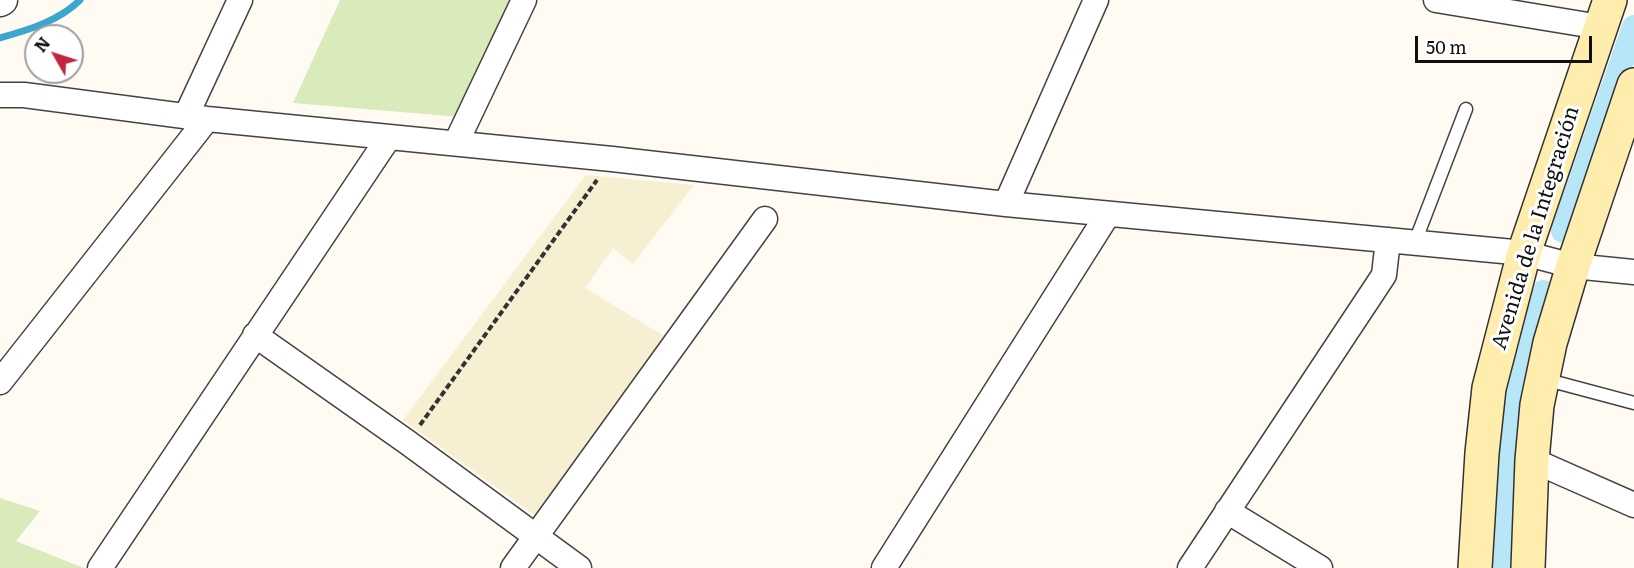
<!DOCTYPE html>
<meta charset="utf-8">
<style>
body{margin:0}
#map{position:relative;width:1634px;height:568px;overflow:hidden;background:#fffbf3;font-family:Literata,serif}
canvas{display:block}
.north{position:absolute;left:24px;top:24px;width:60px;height:60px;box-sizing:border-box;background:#fff;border:2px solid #9f9f9f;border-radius:50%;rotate:309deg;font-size:16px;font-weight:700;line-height:24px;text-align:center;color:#101010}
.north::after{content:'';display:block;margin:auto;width:21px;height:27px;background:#c3253f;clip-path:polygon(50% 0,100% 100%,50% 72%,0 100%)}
.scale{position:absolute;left:1415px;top:36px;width:177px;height:27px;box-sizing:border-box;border:3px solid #101010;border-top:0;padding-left:8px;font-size:18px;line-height:21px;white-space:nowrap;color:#101010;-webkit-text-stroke:4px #fff;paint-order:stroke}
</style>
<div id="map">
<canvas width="1634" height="568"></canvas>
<div class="north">N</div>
<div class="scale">50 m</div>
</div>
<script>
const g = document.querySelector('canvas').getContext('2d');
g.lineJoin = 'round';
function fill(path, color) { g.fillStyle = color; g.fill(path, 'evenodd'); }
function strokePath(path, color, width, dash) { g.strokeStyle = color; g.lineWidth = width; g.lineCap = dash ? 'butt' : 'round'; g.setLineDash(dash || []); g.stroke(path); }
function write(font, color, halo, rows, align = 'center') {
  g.font = font + ' Literata,serif'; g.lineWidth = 6; g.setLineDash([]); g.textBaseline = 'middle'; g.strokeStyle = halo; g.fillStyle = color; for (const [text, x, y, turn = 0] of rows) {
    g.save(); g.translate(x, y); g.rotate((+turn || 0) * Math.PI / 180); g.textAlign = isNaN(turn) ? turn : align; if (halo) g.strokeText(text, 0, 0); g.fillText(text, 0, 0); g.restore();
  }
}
const farmland = new Path2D(`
 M586 175 694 185 633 264 613 248 585 288 664 336 537 517 403 420Z`);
const green = new Path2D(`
 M340 0H513L460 117 293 103Z
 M0 498 40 511 16 541 84 568H0Z`);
const stream = new Path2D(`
 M0 38C28 30 59 21 80 0`);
const canal = new Path2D(`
 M1563 231 1634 27
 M1504 568 1505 499 1519 377 1543 292`);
const path = new Path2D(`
 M420 425 597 180`);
const service = new Path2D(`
 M1415 242 1466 109
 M1544 379 1634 403`);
const minor = new Path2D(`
 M1436 0 1600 27
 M0 95H24L207 119 612 159 1006 204 1524 253 1573 266 1634 272
 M186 116 240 0
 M456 143 524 0
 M1006 204 1096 0
 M255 335 407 442 579 568
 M0 382 207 119
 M1532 460 1634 505
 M1227 511 1320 568
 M100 568 389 137
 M513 568 765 219
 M884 568 1108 214
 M1190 568 1384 275 1388 240`);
const tertiary = new Path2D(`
 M0 1 2 0`);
const secondary = new Path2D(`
 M1475 568 1482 453 1489 388 1524 253 1610 0
 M1528 568 1532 460 1537 405 1550 343 1573 266 1634 85`);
const streetNames = [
 ["Avenida de la Integración",1536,228,-73]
];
fill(farmland, '#f6efd2');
fill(green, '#d9ebbb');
strokePath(stream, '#3ca6cf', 7);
strokePath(canal, '#b7e6f7', 24);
strokePath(service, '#434343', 15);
strokePath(minor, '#434343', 27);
strokePath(tertiary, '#434343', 33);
strokePath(secondary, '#323232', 36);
strokePath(path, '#323232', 4, [6, 3]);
strokePath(service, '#fff', 12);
strokePath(minor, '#fff', 24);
strokePath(tertiary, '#fff', 30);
strokePath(secondary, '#ffedae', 33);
write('21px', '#101010', '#fff', streetNames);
</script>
